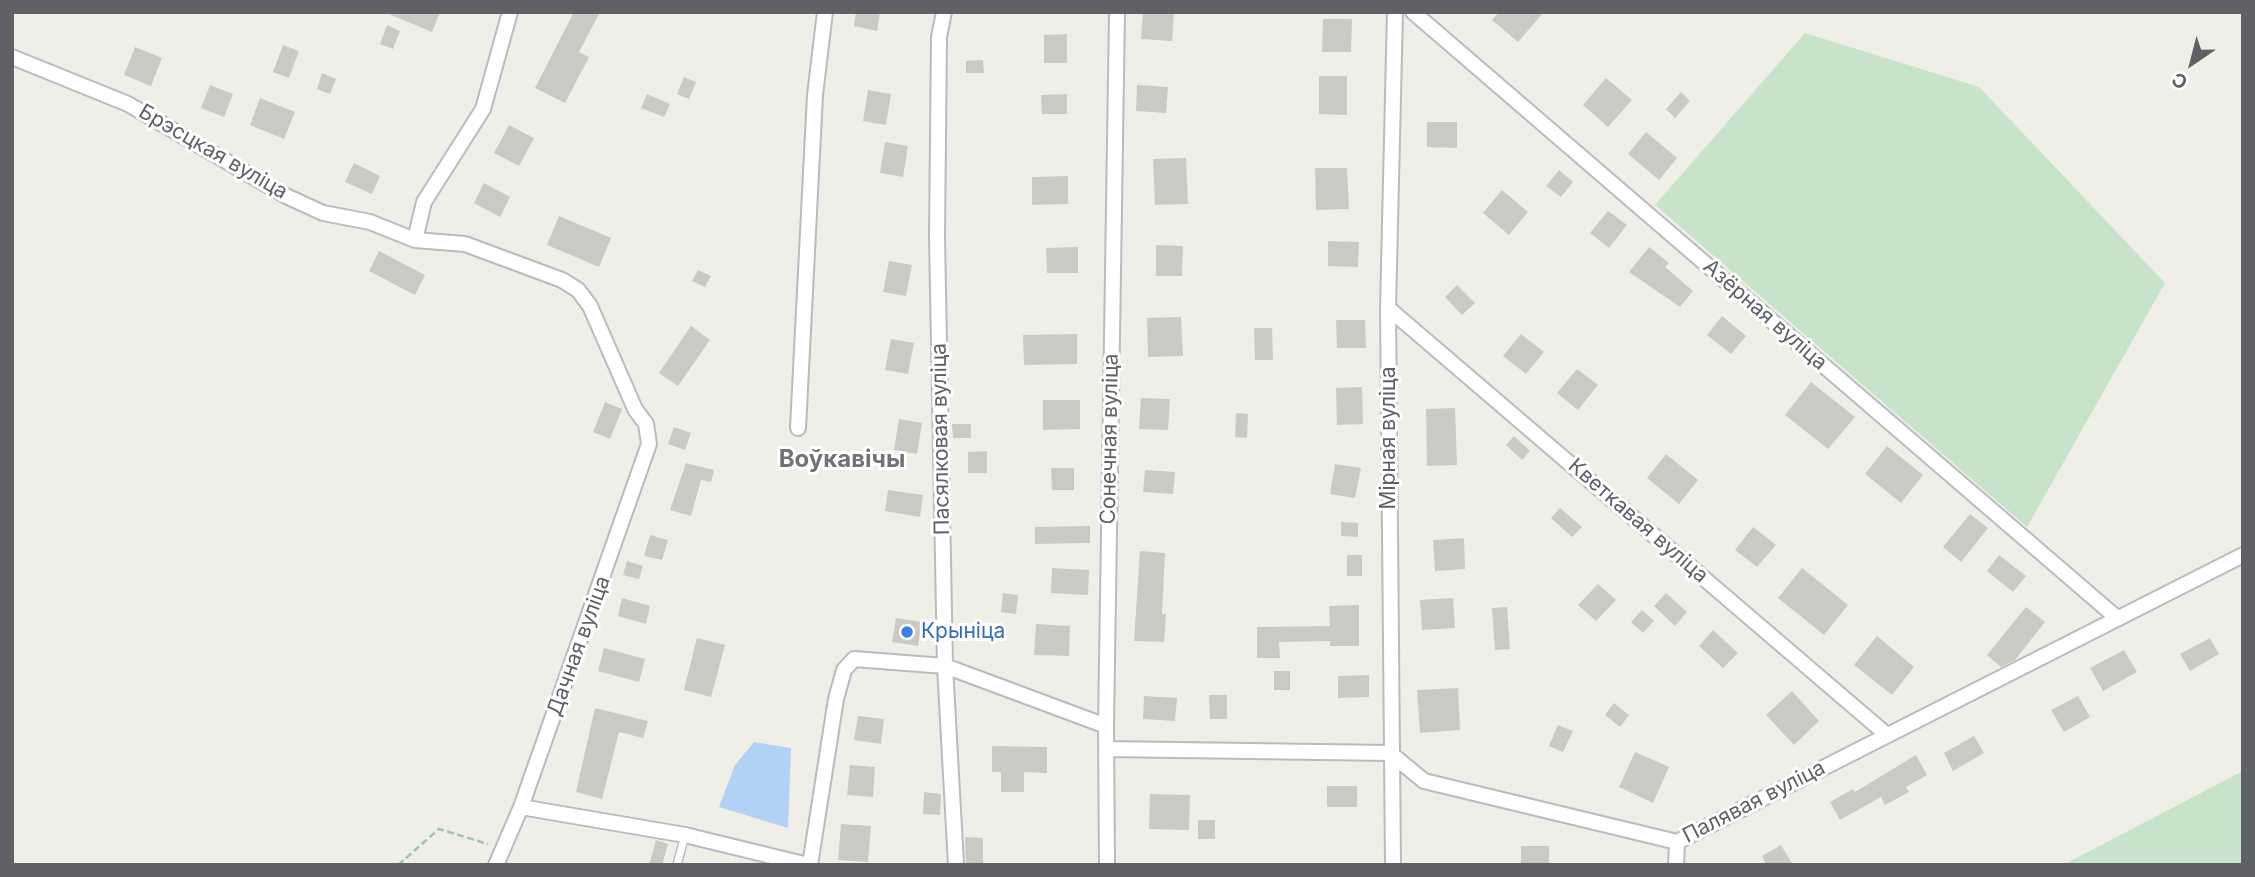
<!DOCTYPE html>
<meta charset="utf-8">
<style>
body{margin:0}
#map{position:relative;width:2255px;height:877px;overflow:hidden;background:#efefe8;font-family:Inter,sans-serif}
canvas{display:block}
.frame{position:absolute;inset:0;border:14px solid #5f6166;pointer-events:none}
.north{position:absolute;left:2157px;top:28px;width:70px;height:70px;-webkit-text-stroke:5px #fff;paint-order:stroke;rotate:215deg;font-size:19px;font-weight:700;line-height:28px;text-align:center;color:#5f6166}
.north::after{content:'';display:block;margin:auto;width:24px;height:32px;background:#5f6166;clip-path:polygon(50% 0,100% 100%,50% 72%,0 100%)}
</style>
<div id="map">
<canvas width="2255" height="877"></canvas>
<div class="frame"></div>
<div class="north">С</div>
</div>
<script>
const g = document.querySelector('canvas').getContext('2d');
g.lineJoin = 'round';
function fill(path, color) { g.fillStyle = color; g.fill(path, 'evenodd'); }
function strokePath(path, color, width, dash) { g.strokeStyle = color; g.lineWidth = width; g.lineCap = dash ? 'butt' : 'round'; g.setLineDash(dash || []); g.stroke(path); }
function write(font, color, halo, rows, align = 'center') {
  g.font = font + ' Inter,sans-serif'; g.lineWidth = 6; g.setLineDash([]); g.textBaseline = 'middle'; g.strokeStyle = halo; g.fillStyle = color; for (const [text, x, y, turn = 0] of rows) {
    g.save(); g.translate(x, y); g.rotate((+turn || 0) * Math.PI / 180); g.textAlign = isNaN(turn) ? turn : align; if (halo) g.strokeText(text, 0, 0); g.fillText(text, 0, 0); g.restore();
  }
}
const green = new Path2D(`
 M1805 33 1979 87 2165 283 2027 527 1655 205Z
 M2243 771V865H2063Z`);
const water = new Path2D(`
 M754 742 791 748 788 828 719 807 735 765Z`);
const building = new Path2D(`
 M384 12H440L432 32Z
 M574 12H600L579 52 589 57 565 103 535 88Z
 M856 12H880L877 31 854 26Z
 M1143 12H1174L1172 41 1141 39Z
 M1499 12H1544L1518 42 1492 20Z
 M1323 19H1352L1351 52H1322Z
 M387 25 400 31 393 49 380 44Z
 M1067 34V63H1044V35Z
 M283 45 299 51 289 78 273 72Z
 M135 47 162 58 151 86 124 75Z
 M983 60 984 73H966V61Z
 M322 73 336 79 330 94 317 89Z
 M1319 76H1347V115L1319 114Z
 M684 77 696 82 689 99 677 94Z
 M1606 78 1632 100 1608 127 1583 105Z
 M210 85 233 94 224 117 201 108Z
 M1137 85 1168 87 1166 113 1136 111Z
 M868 90 891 94 886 125 863 121Z
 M1681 92 1690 101 1675 118 1666 109Z
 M647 94 670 104 664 117 641 108Z
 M1067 94V114H1042L1041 95Z
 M260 98 295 112 284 139 250 125Z
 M1427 122H1457V148L1427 147Z
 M509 125 534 138 519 166 494 153Z
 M1646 132 1677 158 1659 180 1628 154Z
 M885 142 908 146 903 177 880 173Z
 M1186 158 1188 204 1155 205 1153 159Z
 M354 163 380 176 372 194 345 182Z
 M1315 168H1347L1349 209 1316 210Z
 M1559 170 1573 182 1561 197 1546 186Z
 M1068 176V204L1032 205V177Z
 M484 183 510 197 500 217 474 203Z
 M1502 190 1528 212 1509 235 1483 213Z
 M1608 211 1627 225 1609 248 1590 233Z
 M559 216 611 238 599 267 547 245Z
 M1328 241 1359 242 1358 267 1328 266Z
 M1156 245 1183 246 1182 276H1156Z
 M1078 247V273H1047L1046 248Z
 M1649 247 1669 263 1665 267 1693 291 1680 307 1629 272Z
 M379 251 425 275 415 295 369 271Z
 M889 261 912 265 906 296 883 292Z
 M698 270 711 276 705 287 692 281Z
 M1457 285 1475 303 1462 315 1445 297Z
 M1722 316 1746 336 1731 354 1707 335Z
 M1181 317 1183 356 1148 357 1147 318Z
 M1336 320H1365L1366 348H1337Z
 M691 326 710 340 678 386 659 373Z
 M1254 328H1272L1273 360H1255Z
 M1077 334V364L1024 365 1023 335Z
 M1521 334 1544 352 1526 374 1503 356Z
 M891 339 914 343 908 374 885 370Z
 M1577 369 1598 385 1578 410 1557 393Z
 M1811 382 1855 417 1828 449 1785 415Z
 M1362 387 1363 424 1337 425 1336 388Z
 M1141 398 1170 399 1168 430 1139 429Z
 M1043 400H1080V429L1043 430Z
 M605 402 622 409 610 439 593 432Z
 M1455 408 1457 465 1427 466 1426 409Z
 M1236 413 1248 414 1247 438 1235 437Z
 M899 419 922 423 917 454 894 450Z
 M952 424H971V438H953Z
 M674 427 691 433 685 450 668 444Z
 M1514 436 1530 451 1522 460 1506 445Z
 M1887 446 1923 475 1901 503 1865 474Z
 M987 451V473H968V452Z
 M1666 454 1698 480 1679 504 1647 478Z
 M686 463 714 470 711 482 701 480 691 516 670 510Z
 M1335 464 1361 468 1355 498 1330 494Z
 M1051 468H1074V490H1052Z
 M1145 470 1175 472 1173 494 1143 492Z
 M888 490 923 495 920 517 885 511Z
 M1560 508 1582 527 1572 537 1551 518Z
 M1970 514 1988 528 1961 562 1943 547Z
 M1341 522 1358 523V537L1341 536Z
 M1090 526V543L1035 544V527Z
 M1753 527 1776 545 1757 567 1735 550Z
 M650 535 668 540 662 560 644 556Z
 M1464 538 1465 569 1435 571 1433 540Z
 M1140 551 1165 553 1162 614H1166L1164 642 1134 641Z
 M1347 555H1362V576H1347Z
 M1999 555 2026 576 2013 592 1987 571Z
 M627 561 643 566 639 579 623 575Z
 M1052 568 1089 570 1088 595 1051 593Z
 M1802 568 1848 605 1824 635 1778 598Z
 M1598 584 1616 600 1596 621 1578 605Z
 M1003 593 1018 595 1016 614 1001 612Z
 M1666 593 1687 612 1675 626 1654 606Z
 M622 598 650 606 646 624 618 616Z
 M1453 598 1455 628 1422 630 1420 600Z
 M1359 605V646H1330V641L1279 642 1280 658H1257V627L1330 626 1329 606Z
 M1507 607 1510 649 1495 650 1492 608Z
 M2026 607 2045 622 2015 660 2001 667 1987 655Z
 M1642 610 1654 621 1643 633 1631 622Z
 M896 618 922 622 918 646 892 642Z
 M1036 624 1070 626 1069 656 1034 655Z
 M1713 630 1738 653 1723 668 1699 646Z
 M1877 636 1914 667 1892 695 1854 665Z
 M697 638 725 645 711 697 684 690Z
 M2210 638 2219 654 2190 671 2180 654Z
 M604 648 645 659 639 682 598 671Z
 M2124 650 2137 672 2103 691 2090 668Z
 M1274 671H1290V690H1274Z
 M1369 675V697L1338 698V676Z
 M1458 688 1460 730 1420 733 1417 690Z
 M1792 691 1819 721 1794 745 1766 715Z
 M1209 695H1227V719H1210Z
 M1144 696 1177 698 1175 721 1143 719Z
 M2078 696 2090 717 2064 732 2051 710Z
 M1614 703 1629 715 1620 727 1605 715Z
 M595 708 648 721 643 738 619 732 602 799 576 792Z
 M858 716 884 719 881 744 854 740Z
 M1558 725 1573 731 1563 752 1549 746Z
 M1974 736 1984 753 1953 771 1944 753Z
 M992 746 1047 747V773L1024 772V792H1001V772H992Z
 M1635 752 1669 767 1653 803 1619 787Z
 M1916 755 1927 775 1906 787 1909 792 1885 805 1881 797 1840 820 1830 802 1853 789 1855 792Z
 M850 765 875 767 873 797 847 795Z
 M1327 786H1357V807H1327Z
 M924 792 941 794 940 815 923 814Z
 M1150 794 1190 795 1189 830 1149 829Z
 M1198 820H1215V839H1198Z
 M841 824 871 826 868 862 838 860Z
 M965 837 983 838V865H966Z
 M656 840 668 844 662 865H649Z
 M1781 845 1793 865H1766L1762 856Z
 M1521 846H1549V865H1521Z`);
const path = new Path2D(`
 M398 865 439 829 488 844`);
const lane = new Path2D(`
 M677 865 685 835`);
const street = new Path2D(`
 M944 12 939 37 937 237 945 666 956 865
 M1413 12 2117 618
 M12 57 128 104 286 196 323 213 370 222 415 240 465 244 562 280 578 290 590 306 635 409 646 424 649 444 521 807 496 865
 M415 240 424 202 483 109 510 12
 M1388 308 1887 735
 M798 428 815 95 825 12
 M1107 749 1390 753 1424 781 1677 842 2243 555
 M521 807 685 835 808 865
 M810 865 836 699 844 670 854 659 945 666 1106 726
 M1107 865 1106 726 1117 12
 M1393 865 1388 308 1395 12
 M1676 865 1677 842`);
const markers = [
 [907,632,7,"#3f7fe0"]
];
const streetNames = [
 ["Брэсцкая вуліца",213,152,30],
 ["Азёрная вуліца",1765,315,41],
 ["Мірная вуліца",1389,438,-90],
 ["Пасялковая вуліца",941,439,-91],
 ["Сонечная вуліца",1110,439,-89],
 ["Кветкавая вуліца",1638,521,41],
 ["Дачная вуліца",579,646,-70],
 ["Палявая вуліца",1754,802,-27]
];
const shopNames = [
 ["Крыніца",921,632]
];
const quarterNames = [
 ["Воўкавічы",842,460]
];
fill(green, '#c7e4ca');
fill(water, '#b1d1f6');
fill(building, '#cbc9c4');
strokePath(lane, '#babbc0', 10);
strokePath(street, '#babbc0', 18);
strokePath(path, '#a1c4af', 2.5, [7, 3.5]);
strokePath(lane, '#fff', 7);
strokePath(street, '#fff', 14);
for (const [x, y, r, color] of markers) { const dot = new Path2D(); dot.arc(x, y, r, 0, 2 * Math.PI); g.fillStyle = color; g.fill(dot); strokePath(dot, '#fff', 2.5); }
write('21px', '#5f6166', '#fff', streetNames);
write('21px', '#366cbe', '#fff', shopNames, 'left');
write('bold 24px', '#707378', '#fff', quarterNames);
</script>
